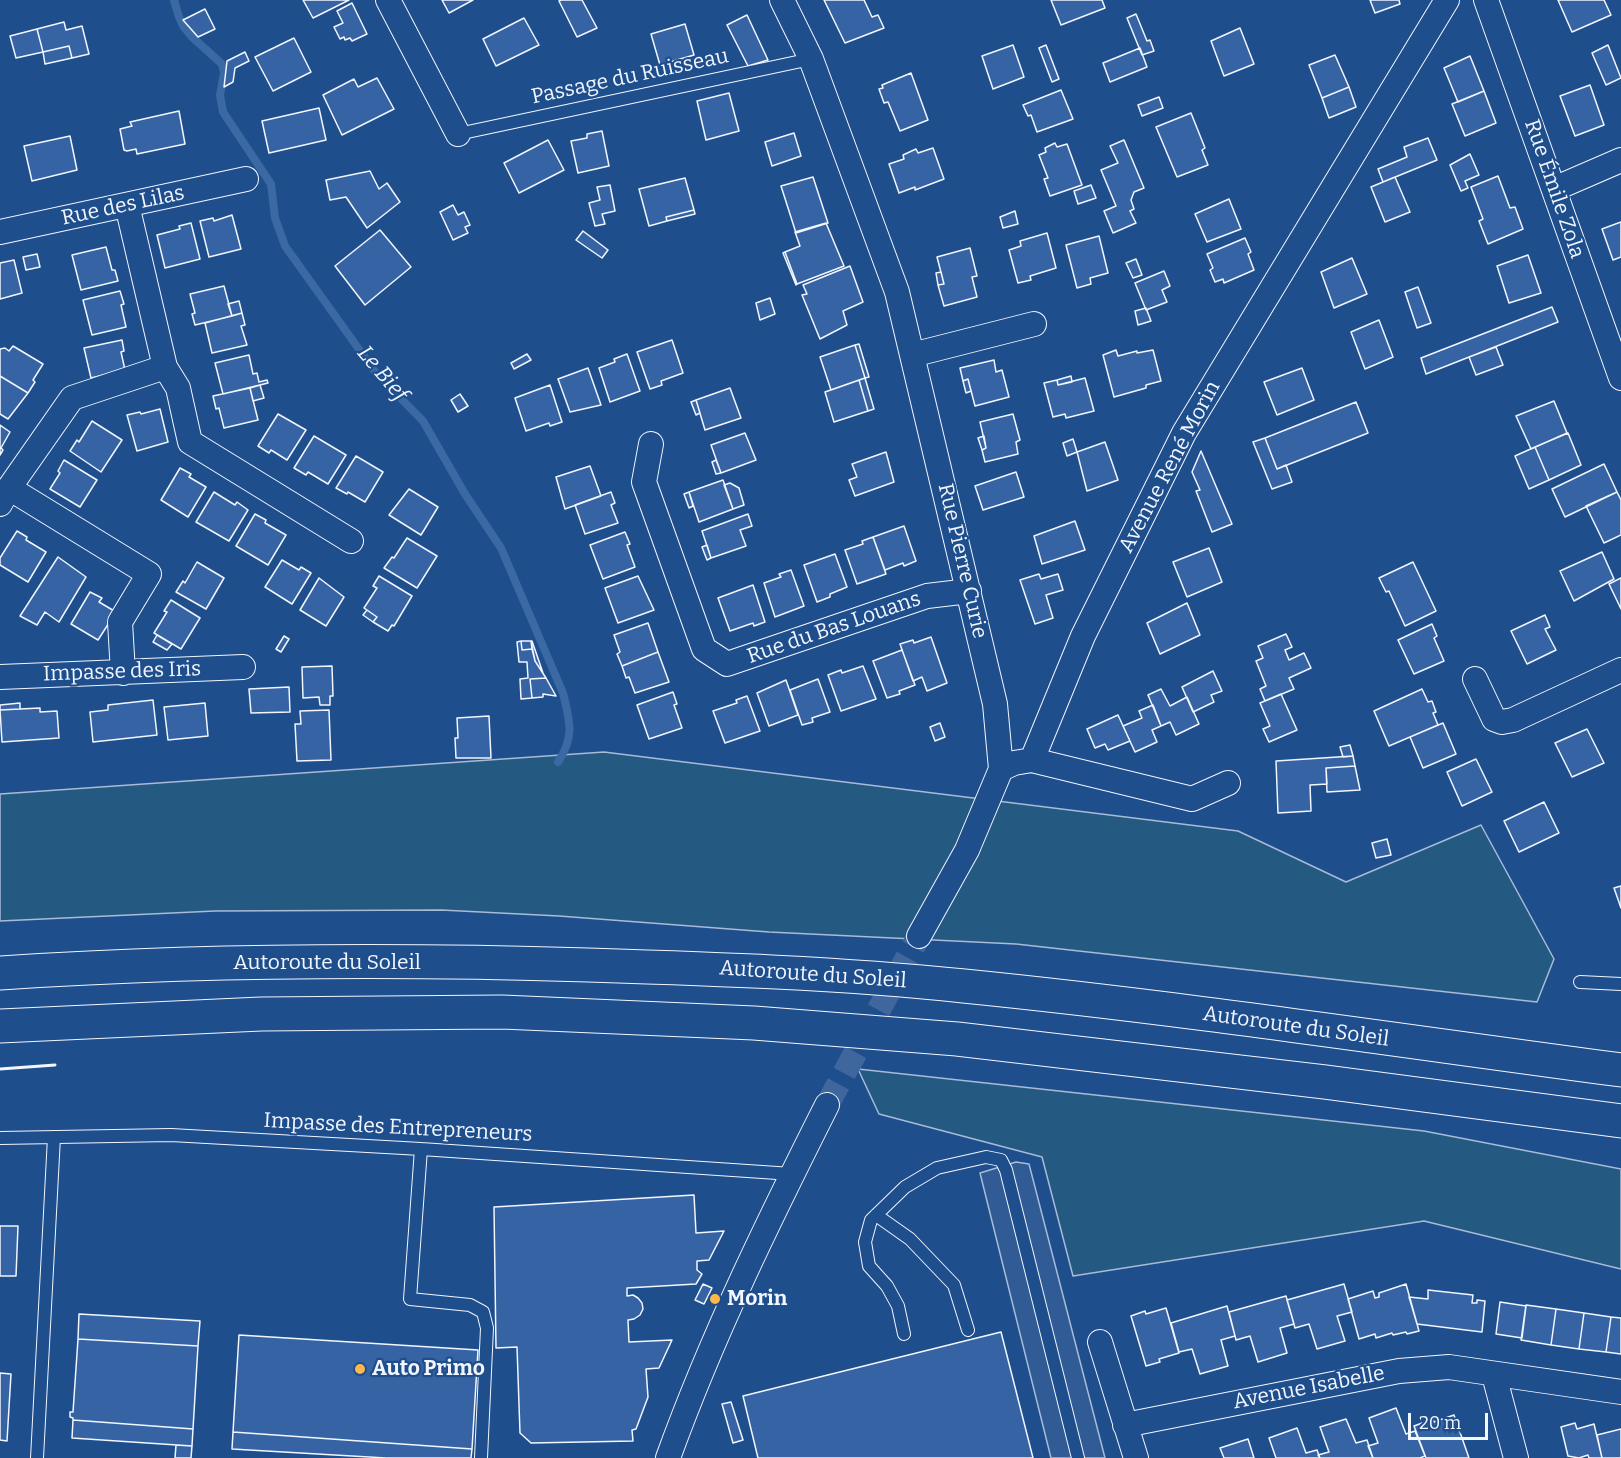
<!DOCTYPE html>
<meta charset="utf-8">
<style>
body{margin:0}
#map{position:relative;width:1621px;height:1458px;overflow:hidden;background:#1f4e8c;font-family:Bitter,serif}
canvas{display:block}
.scale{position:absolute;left:1408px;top:1413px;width:80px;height:27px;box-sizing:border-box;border:3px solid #f2f6ff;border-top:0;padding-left:8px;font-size:18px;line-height:21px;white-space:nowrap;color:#f2f6ff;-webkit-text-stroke:4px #1f4e8c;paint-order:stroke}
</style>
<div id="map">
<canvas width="1621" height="1458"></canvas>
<div class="scale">20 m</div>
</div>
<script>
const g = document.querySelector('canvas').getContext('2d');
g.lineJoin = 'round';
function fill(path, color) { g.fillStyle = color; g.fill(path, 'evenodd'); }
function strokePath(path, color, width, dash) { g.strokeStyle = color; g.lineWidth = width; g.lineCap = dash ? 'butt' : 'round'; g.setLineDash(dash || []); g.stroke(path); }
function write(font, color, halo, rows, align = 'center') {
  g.font = font + ' Bitter,serif'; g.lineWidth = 4.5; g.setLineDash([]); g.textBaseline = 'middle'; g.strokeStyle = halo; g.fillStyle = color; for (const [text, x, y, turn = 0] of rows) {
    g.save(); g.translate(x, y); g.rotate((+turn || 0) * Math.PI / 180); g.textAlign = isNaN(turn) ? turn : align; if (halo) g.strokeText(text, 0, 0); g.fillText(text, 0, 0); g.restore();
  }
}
const green = new Path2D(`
 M604 752 1238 831 1346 882 1481 825 1554 959 1537 1002 1016 944 769 932 559 916 441 910 215 911 0 921V794Z
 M858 1069 1424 1131 1621 1169V1269L1424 1221 1073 1276 1042 1157 879 1114Z`);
const parking = new Path2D(`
 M1016 1162 1029 1164 1105 1458H1051L980 1173Z`);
const stream = new Path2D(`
 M174 0 179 17 183 26 192 37 222 64 224 73 220 95 223 112 271 184 275 218 285 246 376 373 423 421 465 494 501 548 563 693C570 722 575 736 558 762`);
const building = new Path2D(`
 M303 0H349L313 18Z
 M442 0H473L449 13Z
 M561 0H582L597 28 577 37 559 1Z
 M824 0H864L872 17 878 15 884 28 845 43Z
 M1051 0H1102L1105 8 1061 25Z
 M1370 0H1399L1400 4 1375 13Z
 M1558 0H1604L1611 15 1572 32Z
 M352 3 367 34 352 41 350 38 345 40 344 37 340 39 334 27 343 23 337 11Z
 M205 9 215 29 198 37 183 20Z
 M1136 14 1147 41 1150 40 1154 51 1142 55 1127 18Z
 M747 15 768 60 748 66 727 25Z
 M524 18 539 45 496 66 483 39Z
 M64 22 66 30 82 26 89 54 72 58 69 46 43 52 37 29Z
 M685 24 694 55 660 65 651 34Z
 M1240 28 1254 64 1224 76 1211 41Z
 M37 29 43 52 16 58 10 36Z
 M294 38 311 72 273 91 255 57Z
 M1013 45 1024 77 993 89 982 56Z
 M1046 45 1059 79 1052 82 1039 48Z
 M1608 45 1621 78 1606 85 1592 53Z
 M69 46 72 58 45 64 43 52Z
 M1140 48 1147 67 1110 82 1103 63Z
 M245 52 249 61 235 68 233 82 224 87 227 61Z
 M1335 55 1349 87 1322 98 1309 65Z
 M1470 56 1484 91 1458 102 1444 68Z
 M911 73 928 120 900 131 888 102 884 103 879 89 883 88 882 85Z
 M377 78 394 109 342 135 323 95 354 79 358 87Z
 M1590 85 1604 125 1575 136 1560 96Z
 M1349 87 1356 107 1329 118 1322 98Z
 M1061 90 1073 119 1037 132 1031 115 1028 116 1023 105Z
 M1484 91 1496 123 1465 136 1452 104Z
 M729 93 739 131 706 140 697 101Z
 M1159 97 1163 108 1142 116 1138 105Z
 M319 108 326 140 269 153 262 121Z
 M179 111 185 144 137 154 136 149 127 151 124 150 120 129 132 126 130 122Z
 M1191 113 1205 148 1202 150 1208 165 1177 177 1156 127Z
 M602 131 609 166 578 173 571 141 587 138V134Z
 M794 133 801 156 772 166 765 142Z
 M70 136 77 170 32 181 24 146Z
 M1428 138 1437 160 1383 182 1378 169 1407 157 1404 147Z
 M548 140 564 170 519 193 504 163Z
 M1124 140 1144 188 1134 192 1131 200 1134 209 1130 211 1136 223 1113 233 1104 211 1116 206 1101 170 1118 163 1110 146Z
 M1055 143 1057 147 1067 144 1082 185 1050 196 1044 179 1048 178 1039 155 1046 152 1045 148Z
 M933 148 944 179 915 190V187L899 193 889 164 904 159 903 155 916 149 918 153Z
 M1470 154 1479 175 1465 181 1468 188 1461 191 1450 165Z
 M370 171 379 189 387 183 400 202 367 228 346 197 330 200 326 180Z
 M1498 176 1510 208 1515 207 1523 229 1488 244 1479 221 1483 219 1471 187Z
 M813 177 828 223 796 233 781 186Z
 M1395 177 1410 212 1385 222 1371 187Z
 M685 178 694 210 666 217 667 221 649 226 639 189Z
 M610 185 615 211 602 214 605 224 595 226 589 203 600 200 597 187Z
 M1091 185 1096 198 1078 204 1074 191Z
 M1229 199 1241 229 1207 242 1195 214Z
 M453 205 458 215 464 212 470 225 465 227 468 233 453 240 440 212Z
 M694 210 695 214 667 221 666 217Z
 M1015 211 1018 224 1003 228 1000 217Z
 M232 215 241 249 209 257 200 221 213 218 214 221Z
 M1621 222V257L1613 260 1602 229Z
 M191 223 200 259 165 268 157 235 180 229 179 226Z
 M826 223 844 266 797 284 785 252 800 246 795 232Z
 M380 230 411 267 365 305 335 266Z
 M583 231 608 250 602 258 576 240Z
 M1047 233 1056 268 1030 276 1031 280 1018 283 1009 250 1021 246 1020 241Z
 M1099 236 1108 273 1090 278 1091 284 1077 288 1066 245Z
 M1245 238 1251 252 1248 254 1254 270 1224 283 1223 279 1215 282 1210 270 1213 268 1207 254Z
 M106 247 112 270H115L118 281 81 290 72 255Z
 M970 248 977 276 972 277 977 297 944 306 938 285 944 284 937 257Z
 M785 252 797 284 796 285 783 253Z
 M37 254 40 267 26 270 23 257Z
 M1528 255 1541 293 1509 303 1497 266Z
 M1352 258 1367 294 1334 308 1321 272Z
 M1136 259 1142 275 1133 278 1126 263Z
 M14 260 22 293 0 299V263Z
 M850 266 863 302 843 311 847 325 820 339 802 295 807 294 803 285Z
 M1164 271 1170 286 1162 290 1167 302 1146 310 1135 283Z
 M941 272 944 284 938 285 936 273Z
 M224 286 232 316 195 325 192 314 195 313 190 294Z
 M1418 287 1431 323 1417 328 1405 292Z
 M120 291 124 304 121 305 126 327 92 335 83 300Z
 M770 298 775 314 760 320 756 303Z
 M239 301 242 313 232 316 228 304Z
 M1552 307 1558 322 1426 374 1421 358Z
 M1146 308 1151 321 1138 325 1135 311Z
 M242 313 245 325 241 326 247 345 212 353 205 323Z
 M1379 320 1393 357 1365 369 1351 332Z
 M122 340 124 351 121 352 125 370 91 378 84 348Z
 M672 340 683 373 661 381 662 385 650 389 637 352Z
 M859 344 869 377 865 378 855 345Z
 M855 345 865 378 831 390 820 357Z
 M13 346 43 364 33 380 35 382 28 393 0 376V349L5 348 9 351Z
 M1496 347 1503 365 1476 375 1469 357Z
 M1116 350 1118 356 1137 351V353L1153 350 1161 381 1146 385V388L1114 397 1103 355Z
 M527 354 531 360 514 369 511 363Z
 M627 354 640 391 610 402 599 368 615 362 614 359Z
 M249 355 253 374 257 373 259 382 267 380 268 383 223 394 215 363Z
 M994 360 996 372 1002 370 1009 397 975 406 968 379 963 381 960 368Z
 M588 368 601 405 570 412 558 379Z
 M1302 368 1314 400 1277 415 1264 382Z
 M0 376 28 393 8 419 0 414Z
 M1071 376 1072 382 1058 385 1057 380Z
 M865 378 874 409 868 411 859 380Z
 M1085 378 1094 411 1066 418 1065 414 1053 417 1044 383 1057 380 1058 385Z
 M968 379 971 391 966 393 963 381Z
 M859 380 868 411 834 422 825 392Z
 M260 385 264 398 253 401 250 388Z
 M550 385 562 422 550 426 549 423 526 431 515 398Z
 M250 388 258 420 224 428 219 408 216 409 213 396Z
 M730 388 741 418 705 430 696 400Z
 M460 394 468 406 458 412 451 400Z
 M696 400 700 413 696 415 691 402Z
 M1554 401 1567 433 1531 449 1516 416Z
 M1356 402 1368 433 1277 469 1265 438Z
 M160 409 168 442 137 451 127 415 140 412 141 414Z
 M278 414 306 430 287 460 271 450 269 453 258 446Z
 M1013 414 1020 440 1016 442 1018 454 985 462 982 450 986 448 980 422Z
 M92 421 122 440 101 472 70 451 77 440 79 442Z
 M0 425 10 432 1 448 3 450 0 455Z
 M745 433 756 460 721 473 711 445Z
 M1568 433 1581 465 1549 480 1535 447Z
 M314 436 346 455 328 484 308 472 306 475 294 468Z
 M984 436 986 448 982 450 978 438Z
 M1265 438 1277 469 1286 465 1292 482 1272 489 1253 442Z
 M1073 439 1077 452 1067 456 1063 443Z
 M1105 442 1118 480 1087 491 1077 452Z
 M1535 447 1549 480 1529 489 1515 456Z
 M1201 451 1232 524 1212 532 1196 491 1200 490 1192 472Z
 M886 452 894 482 855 496 849 480 857 477 852 464Z
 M356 456 383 472 365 502 348 492 347 494 336 488Z
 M64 460 97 480 80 507 50 489 60 473 58 471Z
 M716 460 721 473 716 474 712 462Z
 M1604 464 1617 492 1565 517 1552 489Z
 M590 466 601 496 565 509 556 477Z
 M180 468 191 474 189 477 206 487 188 517 161 500Z
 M1016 472 1024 497 983 510 975 486Z
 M723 480 733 509 699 522 689 492Z
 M730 483 739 488 744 505 733 509 724 485Z
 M409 489 438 507 421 535 389 515Z
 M214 492 235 505 237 502 248 510 229 541 196 522Z
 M611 492 615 503 611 505 618 523 585 534 575 505Z
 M689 492 693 506 689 508 684 494Z
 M1617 492 1621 500V535L1604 543 1586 506Z
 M255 514 266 520 265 523 286 535 268 565 236 546Z
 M748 514 752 526 740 530 746 546 711 558 702 531Z
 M1075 521 1085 550 1042 564 1034 536Z
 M904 526 916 561 904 566 903 563 885 570 873 537Z
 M17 531 27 537 26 540 46 552 28 582 0 565V558Z
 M625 532 630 544 627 545 635 567 603 579 590 545Z
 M873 537 886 574 857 584 845 550 863 544 862 541Z
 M407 538 437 556 417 588 384 568 392 557 394 558Z
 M707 545 711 558 707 560 702 547Z
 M1209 548 1222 582 1187 597 1173 562Z
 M1602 552 1614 579 1574 601 1560 571Z
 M835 554 847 587 830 594V597L817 602 804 565Z
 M58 557 86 577 59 622 45 612 37 625 20 616Z
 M282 560 299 570 301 567 311 573 292 604 265 587Z
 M197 562 224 578 206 609 176 592 183 581 185 583Z
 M1413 562 1436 611 1405 626 1389 591 1386 592 1379 578Z
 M791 570 804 606 775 617 764 583 781 577 779 574Z
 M1039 574 1041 579 1058 574 1063 590 1046 595 1053 618 1035 624 1020 580Z
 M379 576 412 596 394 626 392 625 388 631 373 622 377 617 364 608 377 588 373 586Z
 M638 576 654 610 618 623 605 588Z
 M319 578 344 597 326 626 300 610Z
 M1621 578V609L1609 584Z
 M753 585 765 622 754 626 753 623 730 631 718 598Z
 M90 592 102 598 99 602 116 612 98 640 71 624Z
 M171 600 200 618 181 649 154 633 167 612 164 611Z
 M1187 603 1200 635 1160 654 1147 623Z
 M367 610 377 617 373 622 363 615Z
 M1545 615 1550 627 1545 629 1556 650 1527 664 1511 631Z
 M648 623 658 652 622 666 617 654 620 652 614 635Z
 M1432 624 1437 636 1434 638 1444 661 1414 674 1398 640Z
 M1286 634 1292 647 1285 650 1289 660 1304 653 1311 668 1289 678 1294 689 1265 701 1260 689 1266 686 1256 661 1263 658 1258 646Z
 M157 635 172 644 167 650 153 642Z
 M284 636 289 639 281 652 276 649Z
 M931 637 947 683 927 691 922 677 913 681 900 644 913 640 914 643Z
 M521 641 522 650 532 649 535 661 546 678 530 679 532 698 521 699 520 679 528 678 527 662H519L517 642Z
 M521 641H531L532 649 522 650Z
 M531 641H532L543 673 535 661Z
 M902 650 915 685 899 691 900 694 887 698 873 661Z
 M658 652 669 682 635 693 629 677 626 678 622 666Z
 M332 666 333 696H330V705H320L319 697 303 698 302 667Z
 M863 666 876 699 841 711 828 675 841 670 842 673Z
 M1213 671 1222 691 1211 695 1214 702 1193 712 1182 687Z
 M546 678 556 696 543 694V697L532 698 530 679Z
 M818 679 830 712 812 718 813 722 802 725 790 690Z
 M786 680 798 715 769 726 757 693Z
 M289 687 290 712 251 713 249 689Z
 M1161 689 1170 706 1187 697 1199 724 1176 735 1170 722 1161 726 1148 695Z
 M1422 689 1428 702 1432 701 1436 712 1433 713 1438 725 1389 746 1374 711Z
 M673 692 677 704 674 705 682 728 649 739 637 705Z
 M1281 694 1297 730 1269 742 1263 729 1270 726 1260 703Z
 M747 696 760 731 725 743 713 711 737 703 736 700Z
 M153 700 157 735 93 742 90 712 108 710V705Z
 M20 703V709L0 710V705Z
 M205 703 208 736 168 740 164 707Z
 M1153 705 1161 726 1152 730 1157 742 1135 752 1123 726 1142 718 1139 711Z
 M40 708V712L57 711 59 738 2 742 0 710Z
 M329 710 331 760 297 761 295 724H301L300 711Z
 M1118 715 1130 741 1108 750 1105 744 1095 748 1087 729Z
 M489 716 491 758H456L455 738H458L457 718Z
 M940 723 945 737 935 741 930 727Z
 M1443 723 1456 754 1423 768 1410 737Z
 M1587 729 1604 763 1572 777 1555 743Z
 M1350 745 1353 756 1343 757 1340 747Z
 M1353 756 1355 766 1326 768 1327 784 1310 785 1311 811 1278 813 1276 761Z
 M1476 759 1492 792 1462 806 1447 772Z
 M1355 766 1360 790 1327 792 1326 768Z
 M1544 802 1559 833 1519 852 1504 821Z
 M1387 839 1391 855 1376 858 1372 843Z
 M1621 886V908L1614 888Z
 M694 1195 696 1233 724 1231 709 1260 697 1261V1270L702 1274 696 1284 627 1288V1296L633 1295 638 1298 642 1303 643 1309 640 1315 634 1319 628 1320 629 1342 672 1340 659 1368 646 1369 648 1397 636 1429 632 1430 633 1441 531 1443 520 1433 517 1347 496 1348 494 1207Z
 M0 1226H18L16 1276H0Z
 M703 1284 712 1288 704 1304 695 1300Z
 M1344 1284 1352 1312 1337 1316 1345 1341 1317 1349 1309 1324 1295 1328 1287 1300Z
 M1406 1284 1419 1331 1407 1334 1406 1332 1393 1335 1392 1333 1376 1338 1375 1334 1359 1339 1348 1299 1373 1291 1375 1298 1379 1297V1293Z
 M1428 1290 1473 1295 1472 1303H1477V1300L1485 1301 1482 1332 1417 1324 1409 1297 1428 1299Z
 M1286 1296 1294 1324 1280 1328 1287 1353 1258 1362 1250 1336 1236 1340 1229 1312Z
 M1500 1302 1526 1306 1522 1338 1496 1334Z
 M1526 1305 1556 1309 1551 1345 1521 1340Z
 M1227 1306 1235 1336 1221 1340 1228 1366 1200 1374 1192 1349 1179 1352 1171 1323Z
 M1166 1308 1179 1353 1159 1359 1160 1362 1146 1366 1131 1316 1145 1311 1146 1314Z
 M1556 1309 1584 1313 1579 1349 1551 1345Z
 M1584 1313 1611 1317 1606 1352 1579 1349Z
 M79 1314 200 1321 198 1346 78 1339Z
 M1611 1317 1621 1318V1354L1606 1352Z
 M1001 1332 1033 1458H758L743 1396Z
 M239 1335 478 1350 472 1449 233 1432Z
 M78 1339 198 1346 193 1429 73 1420V1418L70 1417V1412H73Z
 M0 1373 11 1374 7 1441 0 1440Z
 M731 1402 743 1440 733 1443 722 1404Z
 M1396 1408 1406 1434 1415 1431 1425 1456 1420 1458H1373L1368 1446 1378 1443 1369 1418Z
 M1454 1415 1469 1458H1426L1414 1426 1433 1419 1434 1422Z
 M1346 1419 1356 1443 1367 1440 1373 1458H1320L1318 1455 1329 1452 1320 1427Z
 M73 1420 193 1429 192 1446 72 1438Z
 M1575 1423 1577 1429 1594 1424 1602 1458H1589L1588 1455 1579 1458 1568 1456 1561 1427Z
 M1297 1428 1306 1453 1317 1450 1320 1458H1276L1269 1438Z
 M1621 1429V1458H1602L1597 1435Z
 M233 1432 472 1449 471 1458H386L232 1449Z
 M1248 1439 1254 1458H1224L1220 1448Z
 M176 1445 192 1446 191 1458H175Z`);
const streetTunnel = new Path2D(`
 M827 1105 919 936`);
const lane = new Path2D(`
 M458 134 811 59
 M1580 982 1621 984
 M0 1138 171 1135 421 1149 792 1174
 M421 1149 410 1299 470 1305 483 1312 487 1328 481 1458
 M876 1215 910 1239 954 1285 968 1330
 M904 1334 898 1306 887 1286 869 1266 865 1242 871 1220 905 1187 937 1168 986 1157 1001 1160 1006 1170 1078 1458
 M37 1458 54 1137`);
const street = new Path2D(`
 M388 0 458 134
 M782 0 811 59 897 292 995 704 1001 769
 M1486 0 1621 378
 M1554 189 1621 160
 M0 232 246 179
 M912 355 1034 324
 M165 367 178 388 190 442 351 541
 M651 444 644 482 704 649 727 664 927 596 969 591
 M9 488 149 574 120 622 123 673
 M0 504 9 488 72 398 165 367 127 205
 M0 677 243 667
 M1475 679 1494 719 1502 722 1513 720 1621 670
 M1032 760 1083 636 1184 433 1447 0
 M919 936 967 850 1001 769 1014 763 1032 760 1192 799 1228 783
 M1100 1342 1136 1458
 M1494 1375 1516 1458
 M1125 1425 1399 1371 1449 1367 1621 1392
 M668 1458C712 1336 769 1220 827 1105`);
const highway = new Path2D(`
 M0 973C196 960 392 959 588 965 714 969 839 973 964 986 1184 1008 1402 1041 1621 1070
 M0 1026 261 1014 502 1012 754 1023 957 1039 1325 1082 1621 1121`);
const wall = new Path2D(`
 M0 1069 55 1065`);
const markers = [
 [715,1299,6,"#ffb74d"],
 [360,1369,6,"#ffb74d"]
];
const streetNames = [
 ["Passage du Ruisseau",630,77,-12],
 ["Rue Émile Zola",1554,189,71],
 ["Rue des Lilas",123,206,-12],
 ["Avenue René Morin",1170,467,-62],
 ["Rue Pierre Curie",962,561,77],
 ["Rue du Bas Louans",834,628,-19],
 ["Impasse des Iris",122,672,-2],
 ["Autoroute du Soleil",327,963],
 ["Autoroute du Soleil",813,975,4],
 ["Autoroute du Soleil",1296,1027,8],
 ["Impasse des Entrepreneurs",398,1128,3],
 ["Avenue Isabelle",1309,1388,-11]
];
const poiNames = [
 ["Morin",727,1299],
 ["Auto Primo",372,1369]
];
const waterNames = [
 ["Le Bief",382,374,50]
];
fill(green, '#245a82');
strokePath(green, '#a8bbd7', 1.5);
fill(parking, '#305b95');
strokePath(parking, '#a8bbd7', 1.5);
strokePath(stream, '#3b69a3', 8);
fill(building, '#3563a3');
strokePath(building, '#f2f6ff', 1.5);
strokePath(streetTunnel, '#3f679d', 24, [24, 12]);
strokePath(lane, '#f2f6ff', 14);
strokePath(street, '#f2f6ff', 26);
strokePath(highway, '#f2f6ff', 35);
strokePath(lane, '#1f4e8c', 12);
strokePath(street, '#1f4e8c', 24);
strokePath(highway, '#1f4e8c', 33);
strokePath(wall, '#f2f6ff', 3);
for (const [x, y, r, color] of markers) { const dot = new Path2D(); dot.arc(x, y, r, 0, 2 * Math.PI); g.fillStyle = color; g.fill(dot); strokePath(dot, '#1f4e8c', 2); }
write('21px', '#f2f6ff', '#1f4e8c', streetNames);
write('bold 21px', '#f2f6ff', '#1f4e8c', poiNames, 'left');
write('italic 22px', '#f2f6ff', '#1f4e8c', waterNames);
</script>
